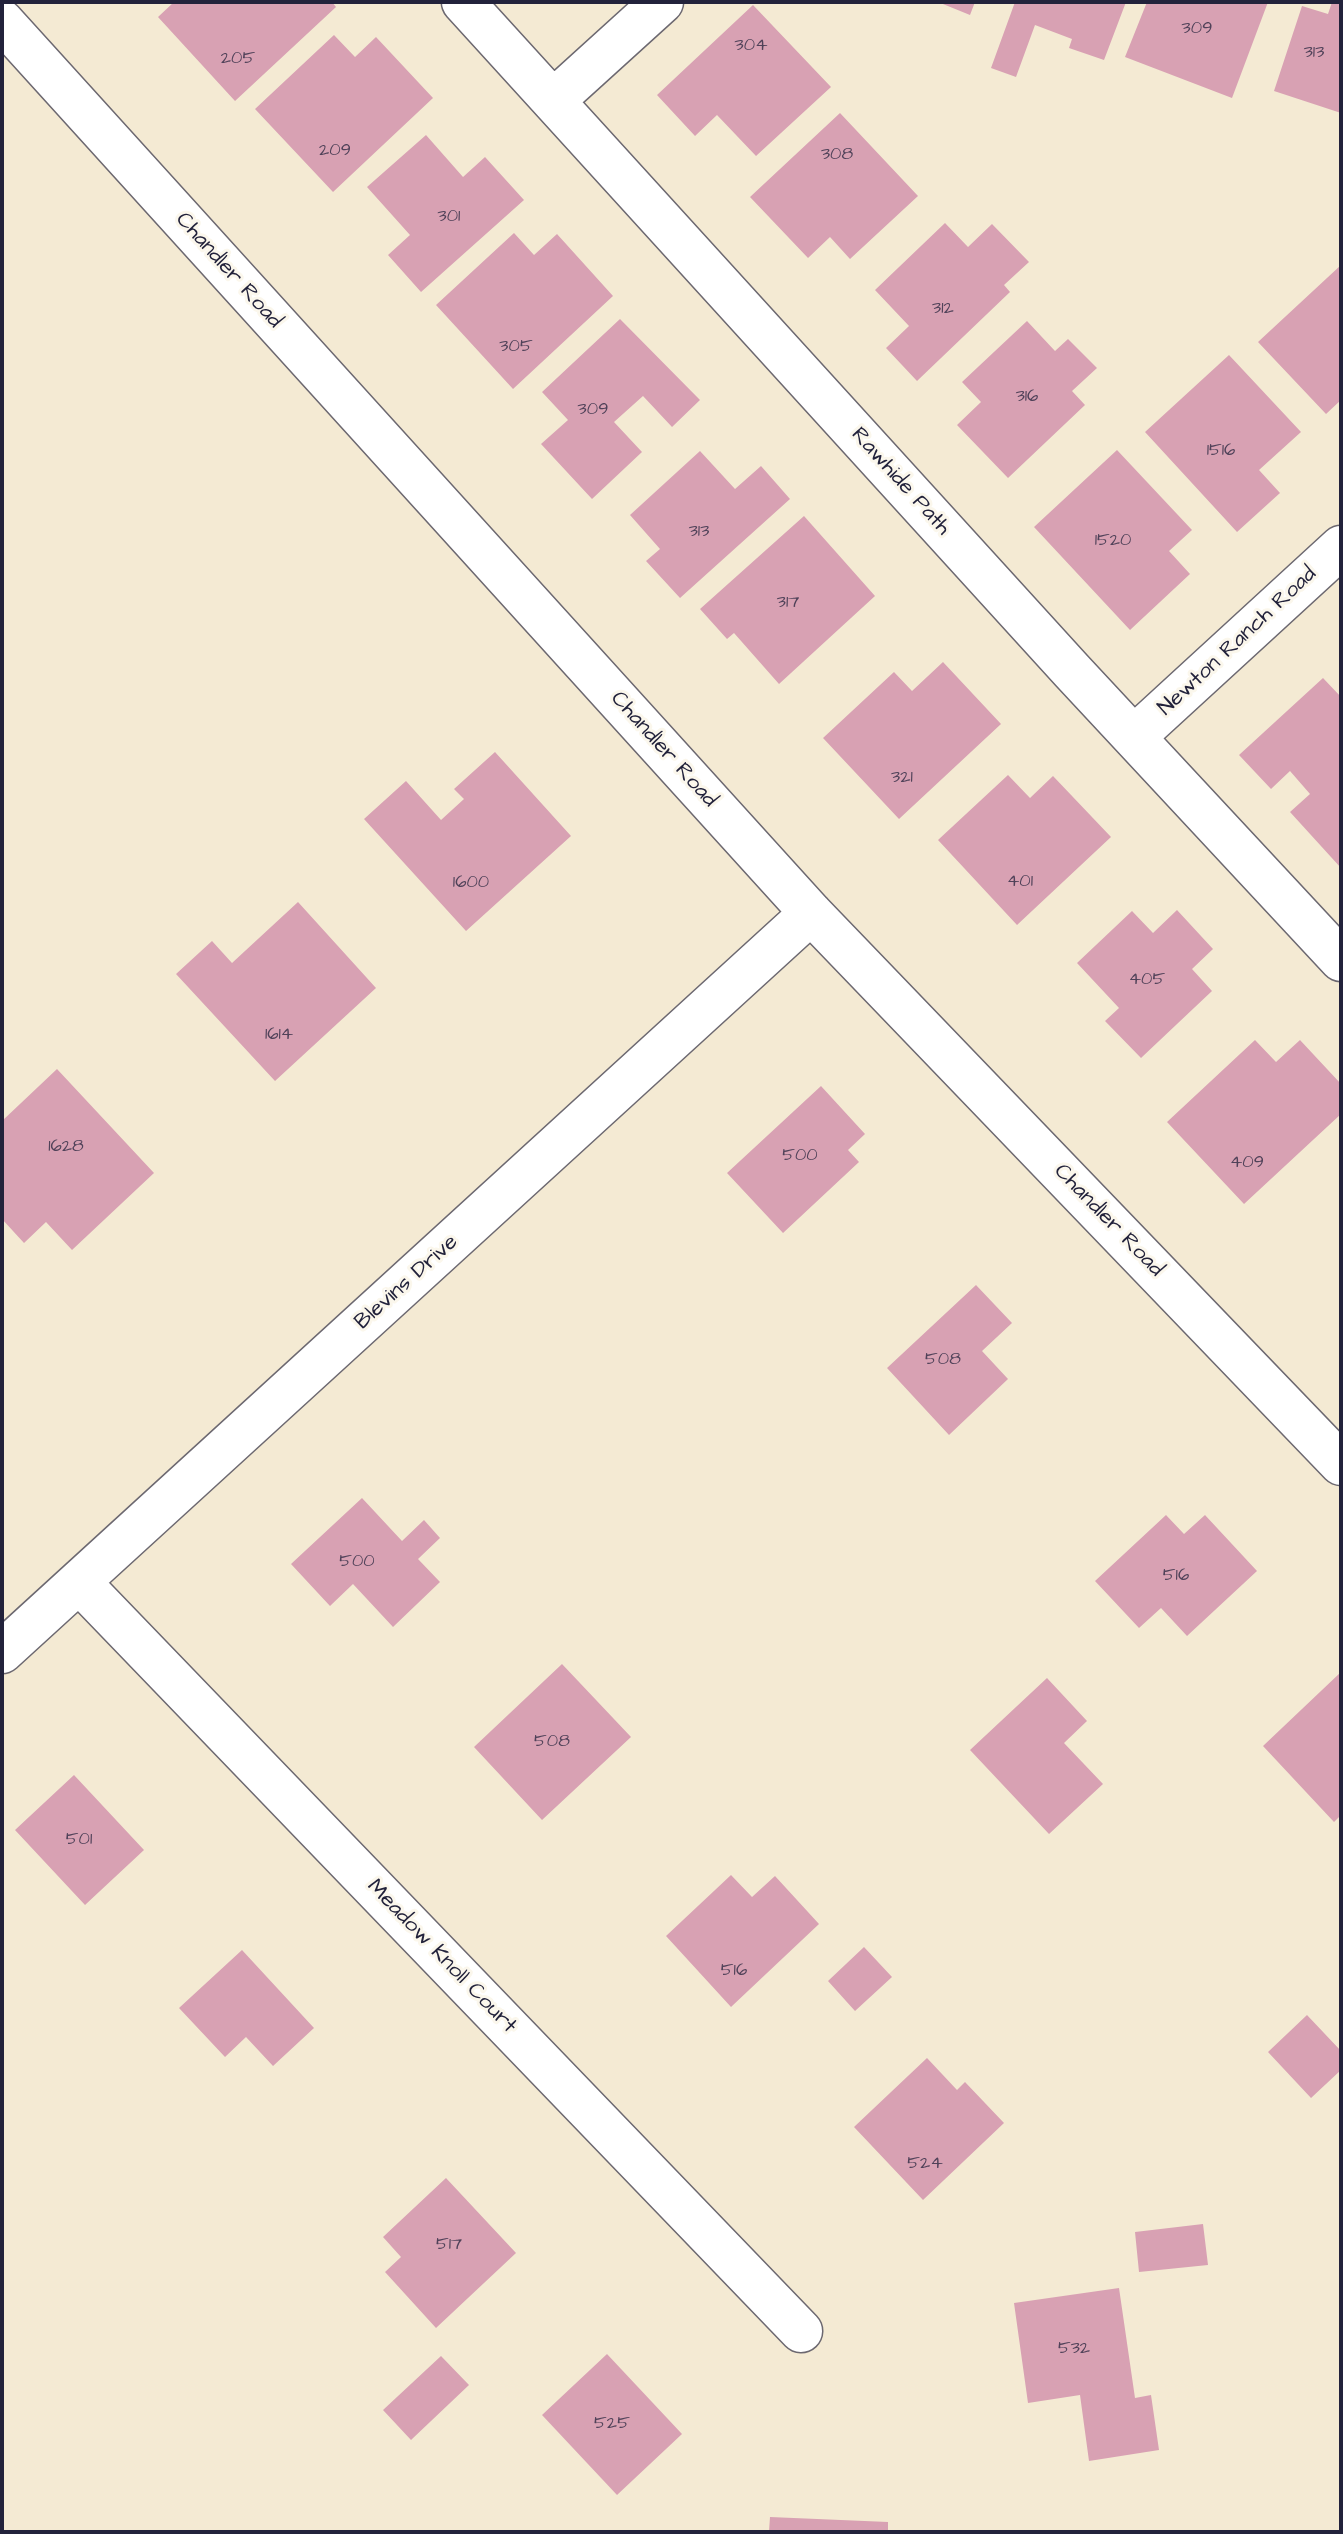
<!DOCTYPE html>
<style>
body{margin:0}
#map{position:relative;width:1343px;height:2534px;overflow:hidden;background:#f4ead3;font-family:"Architects Daughter",sans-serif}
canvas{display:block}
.frame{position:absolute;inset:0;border:4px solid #22223b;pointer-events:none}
</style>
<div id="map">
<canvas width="1343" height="2534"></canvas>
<div class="frame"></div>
</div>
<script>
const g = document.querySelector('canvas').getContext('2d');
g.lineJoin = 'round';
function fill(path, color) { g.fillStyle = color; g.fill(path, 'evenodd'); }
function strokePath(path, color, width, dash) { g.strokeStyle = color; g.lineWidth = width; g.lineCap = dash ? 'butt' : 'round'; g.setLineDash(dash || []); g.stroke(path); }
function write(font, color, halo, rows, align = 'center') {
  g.font = font + ' "Architects Daughter",sans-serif'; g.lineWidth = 6; g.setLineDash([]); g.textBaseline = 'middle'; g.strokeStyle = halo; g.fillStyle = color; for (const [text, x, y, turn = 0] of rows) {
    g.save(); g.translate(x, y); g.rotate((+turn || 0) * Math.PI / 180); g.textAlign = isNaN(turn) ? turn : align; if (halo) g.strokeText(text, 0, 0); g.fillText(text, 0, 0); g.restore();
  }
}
const building = new Path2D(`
 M174 2H332L336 7 235 101 158 17Z
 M938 2H975L970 15Z
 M1015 2H1126L1104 60 1069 48 1072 39 1035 25 1016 77 991 68Z
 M1147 2H1268L1232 98 1125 57Z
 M1332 2H1341V113L1274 91 1302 6 1328 14Z
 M753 5 831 87 756 156 717 115 695 136 657 95Z
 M334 35 355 57 376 37 433 98 333 192 255 109Z
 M840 113 918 196 850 259 830 237 808 258 750 197Z
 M426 135 463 177 485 157 524 200 421 292 388 255 410 235 367 187Z
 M945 223 968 247 992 224 1029 262 1004 285 1010 292 917 381 886 348 909 326 875 290Z
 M514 233 534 255 557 234 613 296 513 389 436 305Z
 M1341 265V400L1326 414 1258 342Z
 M620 319 700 400 672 427 643 396 614 422 642 452 592 499 541 444 568 420 542 392Z
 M1027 321 1055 351 1068 339 1097 368 1072 391 1085 405 1008 478 957 425 981 402 962 382Z
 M1229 355 1301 432 1259 470 1280 493 1237 532 1145 432Z
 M1117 450 1192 530 1169 551 1190 574 1130 630 1034 527Z
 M700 451 735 489 761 466 790 499 680 598 646 561 660 549 630 515Z
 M804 516 875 596 779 684 734 633 727 639 700 609Z
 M943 662 1001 724 899 819 823 738 894 672 912 691Z
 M1323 678 1341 697V868L1290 812 1310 794 1290 771 1271 789 1239 755Z
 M495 752 571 836 466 931 364 819 406 781 441 820 464 799 454 789Z
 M1008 775 1030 798 1053 776 1111 837 1017 925 938 840Z
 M298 902 376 988 275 1081 176 974 212 941 232 963Z
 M1177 910 1213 949 1192 969 1212 991 1141 1058 1105 1021 1119 1008 1077 963 1132 911 1153 933Z
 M1255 1040 1276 1062 1300 1040 1341 1084V1114L1244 1204 1167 1122Z
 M57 1069 154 1173 72 1250 46 1222 24 1243 2 1219V1121Z
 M821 1086 865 1134 848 1150 859 1162 783 1233 727 1173Z
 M976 1285 1012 1323 982 1351 1008 1379 949 1435 887 1368Z
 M362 1498 402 1541 424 1520 440 1538 418 1559 440 1582 393 1627 353 1584 330 1606 291 1564Z
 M1166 1515 1184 1534 1205 1515 1257 1571 1187 1636 1161 1608 1139 1628 1095 1581Z
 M562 1664 631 1737 542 1820 474 1747Z
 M1341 1672V1815L1334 1822 1263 1746Z
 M1047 1678 1087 1721 1064 1743 1103 1784 1049 1834 970 1750Z
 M74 1775 144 1850 85 1905 15 1830Z
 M731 1875 752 1897 775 1876 819 1924 731 2007 666 1936Z
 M864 1947 892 1977 855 2011 828 1981Z
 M242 1950 314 2028 273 2066 246 2037 225 2057 179 2008Z
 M1307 2015 1341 2051V2070L1311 2098 1268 2052Z
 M927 2058 957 2090 965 2082 1004 2123 923 2200 854 2127Z
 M446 2178 516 2253 436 2328 385 2272 401 2257 383 2237Z
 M1203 2224 1208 2265 1139 2272 1135 2232Z
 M1119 2288 1135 2398 1151 2395 1159 2450 1089 2461 1080 2395 1028 2403 1014 2303Z
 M607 2354 682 2434 617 2495 542 2415Z
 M441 2356 469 2385 411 2440 383 2410Z
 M770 2517 888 2522V2532H769Z`);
const minor = new Path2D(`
 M463 2 1072 671 1341 960
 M2 21 811 913 1341 1464
 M554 100 662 2
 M1134 737 1341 547
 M80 1583 801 2331
 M2 1652 811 913`);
const numberNames = [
 ["309",1197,29],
 ["304",751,46],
 ["313",1314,53],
 ["205",238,59],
 ["209",335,151],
 ["308",837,155],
 ["301",449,217],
 ["312",943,309],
 ["305",516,347],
 ["316",1027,397],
 ["309",593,410],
 ["1516",1221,451],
 ["313",699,532],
 ["1520",1113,541],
 ["317",788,603],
 ["321",902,778],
 ["401",1020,882],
 ["1600",471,883],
 ["405",1147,980],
 ["1614",279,1035],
 ["1628",66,1147],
 ["500",800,1156],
 ["409",1247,1163],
 ["508",943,1360],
 ["500",357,1562],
 ["516",1176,1576],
 ["508",552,1742],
 ["501",79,1840],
 ["516",734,1971],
 ["524",925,2164],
 ["517",449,2245],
 ["532",1074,2349],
 ["525",612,2424]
];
const streetNames = [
 ["Chandler Road",228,271,48],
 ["Rawhide Path",900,482,48],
 ["Newton Ranch Road",1238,642,-43],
 ["Chandler Road",663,750,48],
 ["Chandler Road",1108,1221,46],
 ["Blevins Drive",407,1283,-42],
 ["Meadow Knoll Court",441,1957,46]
];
fill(building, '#d8a1b3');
strokePath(minor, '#6c6870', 45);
strokePath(minor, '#fff', 42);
write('18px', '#504259', null, numberNames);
write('22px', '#22223b', '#fbf7ec', streetNames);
</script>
